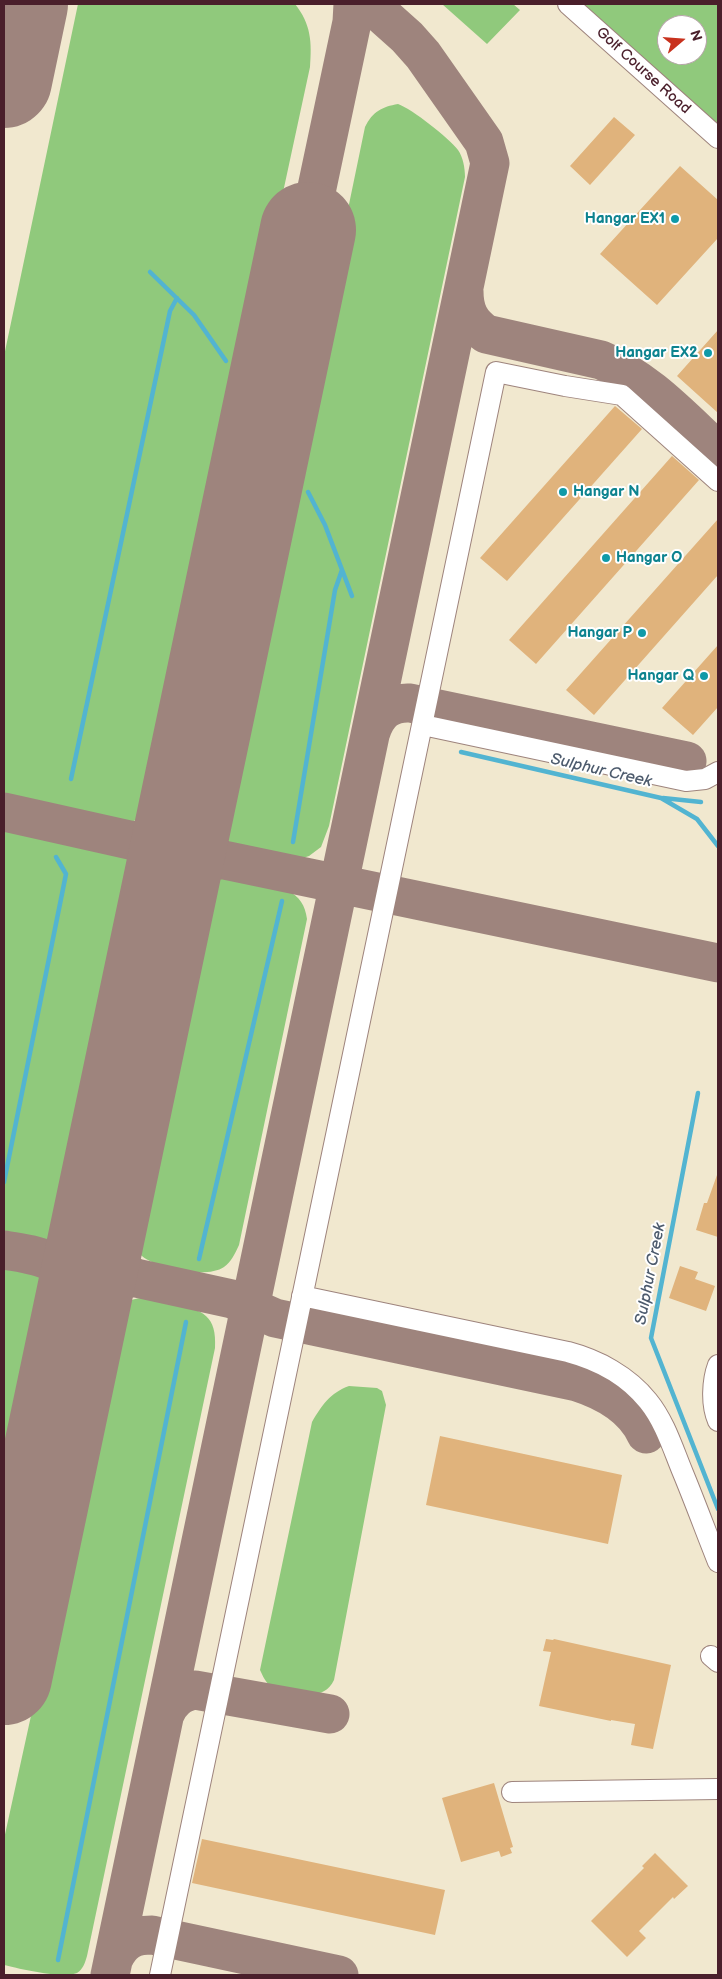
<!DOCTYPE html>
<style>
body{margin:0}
#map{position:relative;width:722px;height:1979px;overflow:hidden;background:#f1e8cf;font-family:"Balsamiq Sans",sans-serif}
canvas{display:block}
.frame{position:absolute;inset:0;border:5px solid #4a1f2b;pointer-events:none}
.north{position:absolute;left:657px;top:15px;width:50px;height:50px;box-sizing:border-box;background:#fff;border:1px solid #b7a5aa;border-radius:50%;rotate:72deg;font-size:14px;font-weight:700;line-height:20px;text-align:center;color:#4a1f2b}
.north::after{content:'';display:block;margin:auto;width:18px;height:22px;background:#c8321e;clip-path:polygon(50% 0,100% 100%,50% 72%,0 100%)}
</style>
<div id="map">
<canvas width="722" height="1979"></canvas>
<div class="frame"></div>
<div class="north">N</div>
</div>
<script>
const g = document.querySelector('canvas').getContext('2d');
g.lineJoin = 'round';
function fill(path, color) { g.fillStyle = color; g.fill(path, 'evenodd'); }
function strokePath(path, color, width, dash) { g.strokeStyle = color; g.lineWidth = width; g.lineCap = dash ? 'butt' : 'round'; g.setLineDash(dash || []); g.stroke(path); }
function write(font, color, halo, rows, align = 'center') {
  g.font = font + ' "Balsamiq Sans",sans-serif'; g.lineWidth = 4; g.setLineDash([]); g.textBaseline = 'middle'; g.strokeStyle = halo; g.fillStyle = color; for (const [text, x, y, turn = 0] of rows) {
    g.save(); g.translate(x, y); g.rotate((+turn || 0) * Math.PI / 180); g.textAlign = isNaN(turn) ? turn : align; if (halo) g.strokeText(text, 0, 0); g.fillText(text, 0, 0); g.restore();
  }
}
const green = new Path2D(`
 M78 4H295C311 24 312 42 310 67L153 796C149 810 144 820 128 822L4 796V356Z
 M442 4H513L520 10 487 44Z
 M582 4H718V126ZM667 25H697V55H667Z
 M398 104C412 109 449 138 458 150 463 157 465 168 465 177L329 826 321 847 309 856 300 859 227 845 219 833 365 127C373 111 382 107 398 104Z
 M4 829 122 855 133 863 136 873 64 1227 57 1237 48 1241H35L4 1235Z
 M221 877 287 890C300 897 305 905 307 919L239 1245C235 1254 231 1262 224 1267 207 1279 157 1269 142 1256 135 1251 133 1244 131 1236L203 891 210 880Z
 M4 1267 32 1273 42 1278 49 1295V1302L4 1513Z
 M140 1298C152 1299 163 1302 175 1304 203 1310 217 1316 215 1348L87 1956C85 1963 83 1969 77 1973 63 1979 20 1969 4 1965V1839L118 1319C122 1306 126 1300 140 1298Z
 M349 1386 377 1388 382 1391 386 1405 334 1680C325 1699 307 1694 290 1691 284 1690 275 1690 271 1686 265 1682 263 1676 260 1670L312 1422C322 1405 330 1393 349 1386Z`);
const stream = new Path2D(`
 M150 272 194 315 226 361
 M308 492 325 525 352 596
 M461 752 661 798 697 819 718 846
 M71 779 170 311 177 298
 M663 798 701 802
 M293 842 335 590 342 570
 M698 1093 651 1338 718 1509
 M4 1182 66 874 56 857
 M199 1259 282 901
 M58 1960 186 1322`);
const taxiway = new Path2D(`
 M308 230 352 22 353 4
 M464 291C464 311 470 323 486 334L601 360C647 379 682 418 718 451
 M371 732C377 713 389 702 410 703L687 761
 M4 812 134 841C186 844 192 777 201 740 195 778 171 845 224 860 166 858 163 925 153 968 160 927 184 858 131 840
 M224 860 718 963
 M4 1250C20 1253 41 1255 55 1264 95 1285 71 1354 64 1389 69 1372 73 1356 77 1340 86 1305 93 1277 136 1278 97 1263 101 1235 106 1200 109 1184 112 1168 114 1153 111 1168 107 1183 103 1198 95 1232 85 1263 43 1258
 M136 1278 232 1299 275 1318 577 1382C605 1391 633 1406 646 1434
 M165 1714C171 1700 180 1693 195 1690L330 1714
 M114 1958C122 1941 133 1935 152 1935L339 1975
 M110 1975 490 163 484 142 423 55 407 37 370 4`);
const runway = new Path2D(`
 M4 80 20 4
 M4 1677 308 230`);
const building = new Path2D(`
 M614 117 635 135 590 185 570 166Z
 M680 166 718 200V238L657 305 600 254Z
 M718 330V413L677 376Z
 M615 406 642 429 507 581 480 558Z
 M672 456 699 480 536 664 509 640Z
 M718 519V575L594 715 566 690Z
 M718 645V707L693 735 662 708Z
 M717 1175H718V1237L696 1230 704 1203H707Z
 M680 1266 698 1272 695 1279 715 1286 706 1311 669 1298Z
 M440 1436 622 1475 608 1544 426 1505Z
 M546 1639 553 1640 554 1639 671 1665 653 1749 631 1745 635 1724 611 1720V1721L539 1706 551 1652 543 1651Z
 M494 1783 513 1847 510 1848 512 1853 501 1857 499 1851 461 1862 442 1798Z
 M202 1839 445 1890 435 1935 192 1883Z
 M655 1853 688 1886 674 1899 673 1897 639 1931 646 1938 627 1957 591 1921 644 1868 642 1866Z`);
const minor = new Path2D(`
 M568 4 718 138
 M423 725 686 781 705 779 718 772
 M302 1296 568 1352C598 1360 628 1376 648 1401 665 1422 673 1449 683 1473 695 1502 706 1532 718 1562
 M718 1365C712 1381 711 1405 718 1421
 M711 1656 718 1662
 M512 1792 718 1789
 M160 1975 496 372 565 386 622 395 718 481`);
const markers = [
 [675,219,5,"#0f9aa8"],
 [708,353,5,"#0f9aa8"],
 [563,492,5,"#0f9aa8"],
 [606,558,5,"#0f9aa8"],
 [642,633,5,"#0f9aa8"],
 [704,676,5,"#0f9aa8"]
];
const streetNames = [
 ["Golf Course Road",643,71,42]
];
const cultureNames = [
 ["Hangar EX1",665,219],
 ["Hangar EX2",698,353],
 ["Hangar N",573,492,"left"],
 ["Hangar O",616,558,"left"],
 ["Hangar P",632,633],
 ["Hangar Q",694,676]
];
const waterNames = [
 ["Sulphur Creek",601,771,13],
 ["Sulphur Creek",651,1274,-79]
];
fill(green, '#90c97c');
strokePath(stream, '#52b4d1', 4.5);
strokePath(taxiway, '#9e847d', 39);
strokePath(runway, '#9e847d', 96);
fill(building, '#e0b37c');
strokePath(minor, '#9e847d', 22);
strokePath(minor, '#fff', 20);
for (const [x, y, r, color] of markers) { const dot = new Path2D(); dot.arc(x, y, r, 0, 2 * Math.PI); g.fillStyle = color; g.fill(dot); strokePath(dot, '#fff', 2); }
write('15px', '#4a1f2b', '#fff', streetNames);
write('bold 15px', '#0d838f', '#fff', cultureNames, 'right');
write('italic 16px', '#4d5b6d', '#fff', waterNames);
</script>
